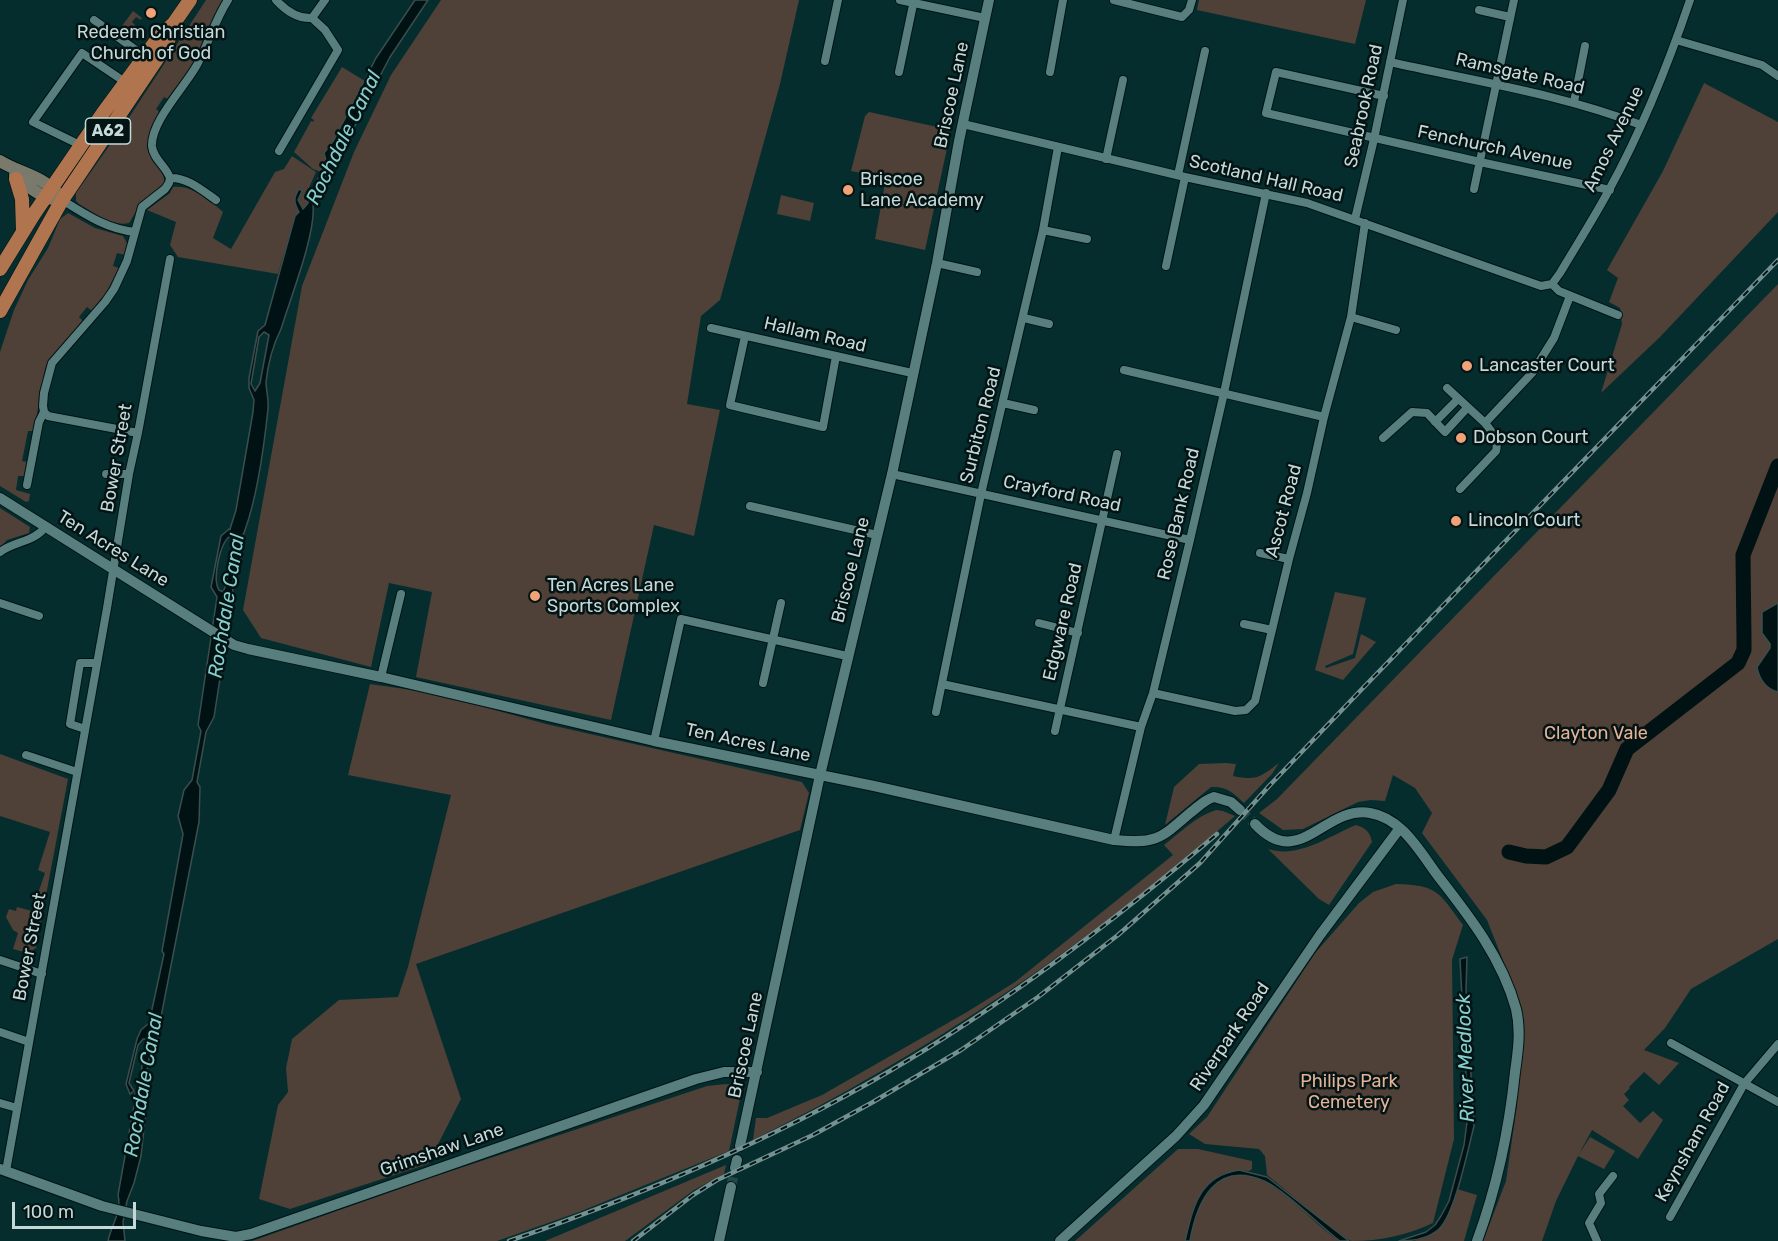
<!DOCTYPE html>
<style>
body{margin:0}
#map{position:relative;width:1778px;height:1241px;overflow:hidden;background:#052d2e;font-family:Rubik,sans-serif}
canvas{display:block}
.scale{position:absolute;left:12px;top:1202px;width:124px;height:27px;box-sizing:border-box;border:3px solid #c5d9d9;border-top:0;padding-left:8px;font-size:18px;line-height:21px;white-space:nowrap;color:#c5d9d9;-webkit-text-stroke:4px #041313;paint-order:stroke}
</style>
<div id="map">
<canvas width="1778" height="1241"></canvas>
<div class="scale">100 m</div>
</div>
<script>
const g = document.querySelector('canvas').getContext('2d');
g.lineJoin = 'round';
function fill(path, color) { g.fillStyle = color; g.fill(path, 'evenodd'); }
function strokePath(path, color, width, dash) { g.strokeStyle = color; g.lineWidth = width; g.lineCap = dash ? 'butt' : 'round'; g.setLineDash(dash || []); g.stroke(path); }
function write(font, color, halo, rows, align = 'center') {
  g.font = font + ' Rubik,sans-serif'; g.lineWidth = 5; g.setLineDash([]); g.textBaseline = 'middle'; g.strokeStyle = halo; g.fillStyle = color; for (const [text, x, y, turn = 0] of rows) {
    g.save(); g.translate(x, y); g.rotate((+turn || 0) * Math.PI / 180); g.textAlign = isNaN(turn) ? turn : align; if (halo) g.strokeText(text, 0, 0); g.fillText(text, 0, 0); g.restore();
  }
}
const green = new Path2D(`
 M206 0H224L195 61 168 99 164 97 156 109 161 113C152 128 142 146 154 163 160 170 165 173 164 184L142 202 129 223C112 227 93 212 79 204L76 201V193L128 119Z
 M441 0H799L780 84 720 300 701 316 687 404 720 410 694 536 654 525 611 720 416 677 432 592 389 583 371 667 261 638 243 610 302 286 354 152 391 75Z
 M1199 0H1366L1355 44 1197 10Z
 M133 11 142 18 141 20 136 17 132 22 136 26 134 29 129 26 127 29 122 26Z
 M342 67 365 81 325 157 326 160 321 172 313 169 294 152 311 121 313 122 314 120 311 118Z
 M1704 83 1778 122V212L1660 337 1601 393 1622 324 1620 308 1609 302 1618 278 1607 270 1663 171Z
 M869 112 951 130 925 250 875 239 886 178 851 171 865 116Z
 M292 156 316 172 304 199 309 201 303 210 298 200 299 190 296 207 299 212 295 216 278 274 178 257 170 245 176 222 147 210 170 193 173 187C192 185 209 200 223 212L213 238 231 249 275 172 284 169Z
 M781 195 814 203 810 221 777 214Z
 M68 213 95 228 123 236 128 245 125 255 117 253 113 266 119 268 106 293 92 311 87 307 79 317 83 321 49 360 45 369 34 431H28L22 461 28 462 25 476H18L16 490 30 494 29 501 26 502 0 486V352L14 310 28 280 48 248 60 219Z
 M1778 284V939L1691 989 1665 1028 1644 1050 1679 1063 1659 1085 1644 1072 1629 1087 1630 1088 1624 1094 1629 1100 1623 1106 1640 1123 1653 1111 1663 1120 1638 1159 1592 1130 1579 1154 1590 1137 1615 1151 1604 1169 1578 1156 1556 1201 1542 1241H1483L1506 1181 1517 1105 1523 1026 1517 996 1487 920 1422 833 1432 813 1415 788 1393 775 1385 801 1371 800 1358 802 1303 829 1283 830 1259 813 1277 799Z
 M0 508 30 527 29 533 7 540 0 547Z
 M1335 592 1366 598 1353 654 1325 666 1326 668 1355 658 1361 634 1376 642 1343 680 1315 670Z
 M370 684 433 693 546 724 802 782 809 793 800 830 416 964 461 1099 428 1164 290 1209 259 1199 278 1105 288 1092 286 1068 292 1039 339 1000 398 997 408 967 451 795 348 775Z
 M0 754 68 779 36 948 28 953 13 949 18 933 13 930 6 917 9 909 16 911 17 907 32 911 45 873 38 870 50 832 0 816Z
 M1226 763 1236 764 1233 776C1257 781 1260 777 1279 763L1272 774 1244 803C1234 793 1226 786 1211 787L1165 825 1174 787 1199 764Z
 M1216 810 1223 811 1235 816C1089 944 927 1054 753 1140L756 1118H767L822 1095 967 1012 1015 982 1173 855 1164 845C1180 833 1196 816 1216 810Z
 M1356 825C1366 828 1370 832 1372 842L1329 905 1319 899 1268 849C1298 859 1329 836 1356 825Z
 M1396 884C1439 885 1439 893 1463 925L1452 960 1454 1139 1433 1223C1407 1235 1381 1241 1352 1241 1343 1239 1280 1185 1267 1175L1265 1156 1259 1149 1205 1144 1189 1134 1207 1117 1315 953 1359 903 1373 892Z
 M726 1084 735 1085 741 1094 729 1151 579 1212 497 1241H252L433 1177 707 1086Z
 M1178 1149H1198L1252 1161V1169L1249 1171 1239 1170 1222 1174 1194 1206 1185 1241H1075Z
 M726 1165 724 1174 694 1190 625 1241H545Z
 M1231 1175C1274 1170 1307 1221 1340 1241H1190C1194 1214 1204 1187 1231 1175Z
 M1457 1189 1477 1195 1464 1241H1414C1446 1229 1446 1220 1457 1189Z`);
const water = new Path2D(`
 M415 0H428L390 57 363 108 344 150 331 165 313 205C316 234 290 299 281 329 273 345 268 363 266 382 266 390 269 399 268 409 264 447 258 494 245 530 244 535 240 538 239 542 231 565 235 592 230 615 226 630 220 644 223 659L214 717 206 732 197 782 200 787 199 822 160 1022 157 1039 151 1046 144 1088 145 1119 141 1156 134 1183 127 1201 123 1222 125 1241H108C111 1226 122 1212 118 1195L135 1100 133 1097 139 1087 146 1039H143L138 1045 129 1083 134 1091 130 1094 126 1084 137 1039 141 1030 149 1023 164 954 162 951 183 834 178 816 184 790 192 780 201 731 198 725 217 597 211 587 221 536 229 529 230 536C220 543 212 579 219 590L223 592 226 585 234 539 231 535 230 529 236 510 253 412 254 400 249 388V378L258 331 265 325 295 216 299 212C294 203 293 198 299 189L302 191 298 200 303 209 308 203 326 160 324 153 334 140 376 58ZM264 332 269 335 260 383 255 391 251 384 259 337Z
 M1778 603V692C1766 689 1759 679 1757 667L1770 648V644L1762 633V612Z
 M1467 957 1466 990 1474 1126C1468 1149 1455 1214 1439 1229 1428 1239 1413 1241 1399 1241L1426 1232 1435 1225 1441 1216 1449 1201 1464 1145 1468 1114 1460 959Z
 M1239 1170 1267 1177 1349 1241H1340L1336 1238C1317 1223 1284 1190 1264 1181 1216 1160 1197 1201 1190 1241H1185C1193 1207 1199 1176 1239 1170Z`);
const river = new Path2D(`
 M1509 852 1526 856 1546 857 1567 847 1609 790 1627 749 1738 663 1744 650V640L1743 555 1778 466`);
const tertiaryTunnel = new Path2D(`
 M1240 810 1255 824
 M731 1187 735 1168`);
const minor = new Path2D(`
 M276 0C286 11 297 19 312 18L325 30 338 50 279 151
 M900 0 985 18
 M1114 0 1182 17 1189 10 1192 0
 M1479 10 1510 17
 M312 18 325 0
 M94 20 147 58
 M1676 40 1762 65 1778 76
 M825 61 838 0
 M1390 62C1474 81 1561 94 1641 125
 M899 72 914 0
 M1050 72 1063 0
 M1384 96 1276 72 1266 113 1480 162 1610 190
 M1574 102 1585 46
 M963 124 1185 177 1307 203 1541 286 1552 284
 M80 145 33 122 82 53 125 82
 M1106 159 1123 80
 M1178 175 1205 51
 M170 178C166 166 153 159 152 146 151 120 187 85 198 63 209 42 215 20 228 0
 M170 178C187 177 203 191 216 200
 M1474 189 1514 0
 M62 200C86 215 107 229 135 232
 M1355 219 1374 139 1403 0
 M1043 230 1087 239
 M937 263 977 272
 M1166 266 1185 177
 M1552 284 1560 273C1576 246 1594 218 1609 190 1642 130 1668 65 1690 0
 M1552 284 1559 291 1618 315
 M1351 317 1396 330
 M1024 318 1049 324
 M711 328 912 373
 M745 336 730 405 823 427 836 356
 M1124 370 1324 417
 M1447 388 1485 423 1532 373 1554 338 1570 296
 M1003 403 1034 410
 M44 412 43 406 44 393 52 363 105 302 114 289 127 261 142 207 165 189 169 183 170 178
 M44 412 48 416 138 433
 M1435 422 1458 399
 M1383 438 1412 412 1427 413 1445 432 1467 408
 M106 474H129
 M892 474 1190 540
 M27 485 39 422 44 412
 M1460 489 1496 451C1499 439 1492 432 1485 423
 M750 506 877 535
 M0 552C15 541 35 542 46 526
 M1260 553 1289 559
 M0 603 39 616
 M1039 623 1078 633
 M1244 624 1272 630
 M381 677 401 594
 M763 683 781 603
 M942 684 1141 727
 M1153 693 1235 711 1246 710 1255 701 1289 559 1307 493 1324 417 1351 317 1365 223
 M936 712 981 494 1043 230 1058 147
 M85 729 70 724 80 663H97
 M1055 731 1117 454
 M654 741 681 619 847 656
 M26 755 77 772
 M1114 840 1141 727 1153 693 1190 540 1224 393 1266 193
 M0 960 42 974
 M0 1032 29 1042
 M1671 1043 1778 1102
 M0 1103 17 1108
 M6 1171 107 608 129 474 138 433 170 259
 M1670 1217 1744 1084 1778 1044
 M1597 1241 1589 1223 1601 1203 1599 1194 1613 1176`);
const tertiary = new Path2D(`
 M0 498 234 645 248 649 381 677 654 741 874 786 1114 840C1155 844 1159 840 1190 813 1198 807 1204 800 1214 797L1231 802 1240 810
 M1255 824C1300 872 1324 805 1370 813 1402 818 1420 852 1438 876 1470 917 1502 958 1516 1009 1521 1030 1518 1051 1515 1072 1509 1130 1497 1187 1477 1241
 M740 1146 820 775 892 474 937 263 959 141 989 0
 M735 1168 737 1160
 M0 1169 102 1206 201 1231 236 1237 251 1234 696 1079 724 1072H757
 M719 1241 731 1187
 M1060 1241 1176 1136 1204 1105 1320 935 1400 828`);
const secondary = new Path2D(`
 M0 161C19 173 41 175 58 194
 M15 175 16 179 46 198 55 199`);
const trunk = new Path2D(`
 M16 179 22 199 23 231
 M0 269 34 214 103 113 159 37 174 23 190 0
 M0 311 62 200 167 44 174 23`);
const rail = new Path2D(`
 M509 1241C648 1193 784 1135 910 1059 1018 994 1120 916 1217 834
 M633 1241 693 1195 717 1180 813 1135 873 1102 961 1050 1038 997 1118 935 1200 863 1270 785 1362 689 1778 260`);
const markers = [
 [151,13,6,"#f0a279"],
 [848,190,6,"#f0a279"],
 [1467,366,6,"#f0a279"],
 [1461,438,6,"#f0a279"],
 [1456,521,6,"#f0a279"],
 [535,596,6,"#f0a279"]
];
const shields = [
 [108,131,45]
];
const shieldNames = [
 ["A62",108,131]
];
const poiNames = [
 ["Redeem Christian",151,33,"center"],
 ["Church of God",151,54,"center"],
 ["Briscoe",860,180],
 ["Lane Academy",860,201],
 ["Lancaster Court",1479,366],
 ["Dobson Court",1473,438],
 ["Lincoln Court",1468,521],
 ["Ten Acres Lane",547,586],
 ["Sports Complex",547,607]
];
const streetNames = [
 ["Ramsgate Road",1520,74,13],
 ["Briscoe Lane",952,95,-78],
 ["Seabrook Road",1364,106,-78],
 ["Amos Avenue",1614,139,-64],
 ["Fenchurch Avenue",1495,148,12],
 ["Scotland Hall Road",1266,179,13],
 ["Hallam Road",815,335,13],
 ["Surbiton Road",981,425,-76],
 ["Bower Street",117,458,-80],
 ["Crayford Road",1062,494,12],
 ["Ascot Road",1284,511,-75],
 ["Rose Bank Road",1179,514,-77],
 ["Ten Acres Lane",113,549,32],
 ["Briscoe Lane",851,570,-76],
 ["Edgware Road",1063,622,-77],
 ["Ten Acres Lane",748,743,12],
 ["Bower Street",30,947,-79],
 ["Riverpark Road",1230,1037,-56],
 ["Briscoe Lane",746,1045,-78],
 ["Keynsham Road",1693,1142,-61],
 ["Grimshaw Lane",442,1150,-19]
];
const parkNames = [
 ["Clayton Vale",1596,734],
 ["Philips Park",1349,1082],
 ["Cemetery",1349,1103]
];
const waterNames = [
 ["Rochdale Canal",344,138,-64],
 ["Rochdale Canal",227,606,-81],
 ["River Medlock",1466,1058,-92],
 ["Rochdale Canal",144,1085,-80]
];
fill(green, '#4f4038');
fill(water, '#001213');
strokePath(water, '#3b4e4e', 1.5);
strokePath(river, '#001213', 15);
strokePath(tertiaryTunnel, '#224748', 10, [10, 5]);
strokePath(minor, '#001415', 10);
strokePath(tertiary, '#001415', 12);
strokePath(secondary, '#001415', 14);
strokePath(trunk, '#001415', 15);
strokePath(minor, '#587e7e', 8);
strokePath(tertiary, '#587e7e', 10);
strokePath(secondary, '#797a6c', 12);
strokePath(trunk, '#b0744e', 14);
strokePath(rail, '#749191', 4.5);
strokePath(rail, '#041313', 2, [7]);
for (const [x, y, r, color] of markers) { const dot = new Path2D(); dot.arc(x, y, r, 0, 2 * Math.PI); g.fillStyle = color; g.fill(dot); strokePath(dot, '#041313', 2); }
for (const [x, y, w] of shields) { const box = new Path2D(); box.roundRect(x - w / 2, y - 13, w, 26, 4.5); g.fillStyle = '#041313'; g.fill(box); strokePath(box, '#c5d9d9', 1.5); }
write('bold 16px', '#c5d9d9', null, shieldNames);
write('18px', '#c5d9d9', '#041313', poiNames, 'left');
write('18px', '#c5d9d9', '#041313', streetNames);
write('18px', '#e5b197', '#041313', parkNames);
write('italic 20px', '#87cecd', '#041313', waterNames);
</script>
